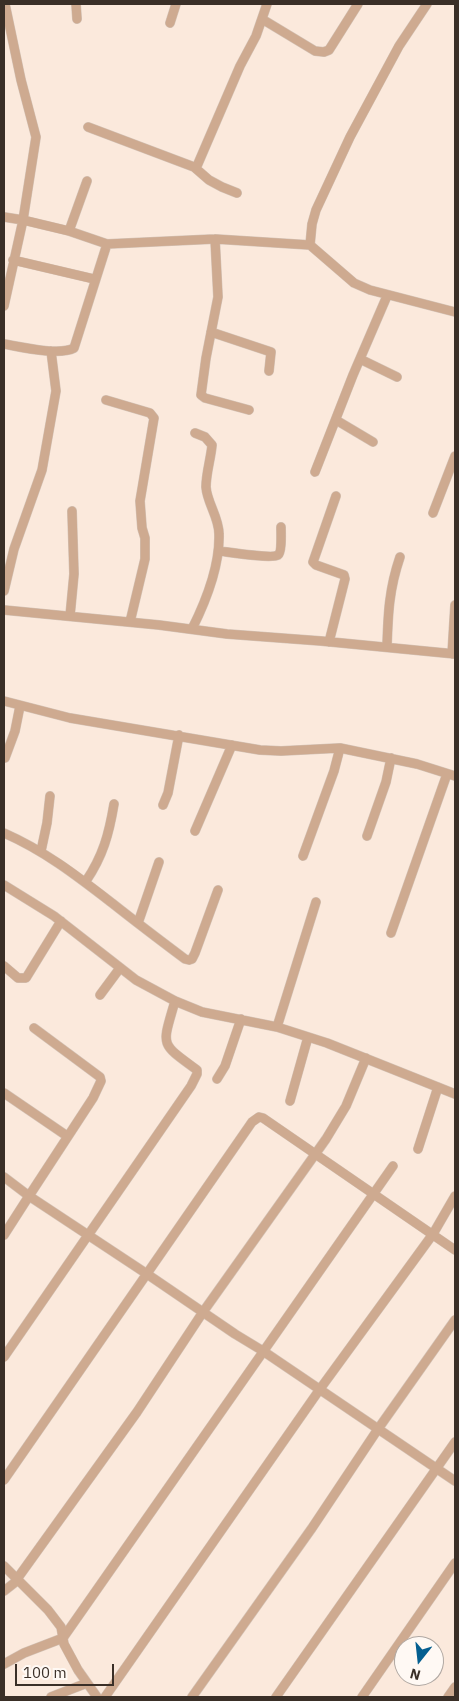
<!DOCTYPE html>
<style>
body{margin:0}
#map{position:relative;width:459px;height:1701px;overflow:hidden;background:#fbe9dc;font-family:"IBM Plex Sans",sans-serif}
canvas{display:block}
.frame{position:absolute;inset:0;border:5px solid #3a2f27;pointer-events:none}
.north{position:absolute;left:394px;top:1636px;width:50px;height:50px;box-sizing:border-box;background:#fff9f4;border:1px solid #b0a8a2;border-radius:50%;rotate:196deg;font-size:14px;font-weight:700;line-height:20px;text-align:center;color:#3a2f27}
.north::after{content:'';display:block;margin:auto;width:18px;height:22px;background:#055f90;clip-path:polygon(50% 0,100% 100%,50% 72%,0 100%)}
.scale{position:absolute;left:15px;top:1664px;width:99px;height:22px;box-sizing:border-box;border:2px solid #3a2f27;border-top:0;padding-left:6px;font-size:15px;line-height:18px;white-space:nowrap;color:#3a2f27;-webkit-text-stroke:4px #fff9f4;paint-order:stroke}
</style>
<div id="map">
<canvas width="459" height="1701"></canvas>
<div class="frame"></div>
<div class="north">N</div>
<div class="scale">100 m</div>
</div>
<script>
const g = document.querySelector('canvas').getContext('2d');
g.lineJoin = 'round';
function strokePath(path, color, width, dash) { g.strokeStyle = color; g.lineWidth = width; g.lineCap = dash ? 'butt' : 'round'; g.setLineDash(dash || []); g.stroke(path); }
const minor = new Path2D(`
 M76 4 77 19
 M262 19 315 51 324 52 329 50 358 4
 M170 23 176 4
 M88 127 194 167 209 180 222 187 237 193
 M194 167 197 166 240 66 256 36 267 4
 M4 217 23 220 69 231 107 244 215 239 310 245 354 283 370 290 455 312
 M69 231 87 181
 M215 239 218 297 206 358 201 395 205 398 249 410
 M310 245 312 224 316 210 350 137 399 46 427 4
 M13 260 94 279
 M4 306 23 220 36 137 21 80 5 4
 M211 332 271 352 269 371
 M4 344C21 347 59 356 74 348L107 244
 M360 359 397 377
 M106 400 150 413 154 418 140 501 142 528 145 538V559L130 622
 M336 420 373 442
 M315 472 353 375 387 296
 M433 513 455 456
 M219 551C228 552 272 559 278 555 282 552 281 533 281 527
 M4 591 14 549 42 470 56 391 51 351
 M4 610 159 625 227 634 321 641 455 654
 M70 616 74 574 72 511
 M192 629C206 601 220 567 219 534 219 517 207 503 206 487 206 473 211 458 212 445L205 437 195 433
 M329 642 345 579 344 575 316 565 313 562 336 496
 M387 647C388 614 389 589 400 557
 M452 654 455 605
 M4 701 70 718 260 750 281 751 340 748 417 764 455 776
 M5 758 15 731 20 706
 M163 805 168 793 179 735
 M195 831 232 745
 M4 833C45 851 77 876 112 903 136 922 161 941 185 959L189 960 192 959 195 953 218 890
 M367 836 386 782 391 758
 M41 851 47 823 50 796
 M303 856 334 771 340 748
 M86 881C103 856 109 834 114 804
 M4 885 54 916 136 980 175 1001 202 1012 277 1027 327 1043 455 1094
 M138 923 159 862
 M391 933 447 774
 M4 966 18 978H26L61 921
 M100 995 120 968
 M277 1027 316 902
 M217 1079 225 1066 241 1019
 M4 1093 67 1136
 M290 1101 308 1037
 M418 1149 438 1087
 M4 1177 29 1196 93 1098 101 1081 100 1077 34 1028
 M4 1235 29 1196 147 1274 235 1334 263 1351 455 1481
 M4 1357 191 1086 197 1074V1070C159 1042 162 1047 175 1001
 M4 1480 252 1122 259 1117 263 1118 455 1250
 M4 1566 48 1610 61 1627 64 1644 78 1670 97 1697
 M17 1579 137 1412 203 1312 326 1139 346 1106 366 1058
 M4 1591 18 1580
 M4 1664 24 1653 63 1638 393 1166
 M51 1697 87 1683
 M105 1697 320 1389 433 1234 455 1196
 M192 1697 312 1528 378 1429 455 1320
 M276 1697 455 1442
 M362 1697 455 1563
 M448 1697 455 1687`);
strokePath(minor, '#d4c4b8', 10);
strokePath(minor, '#ceaa90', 9);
</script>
